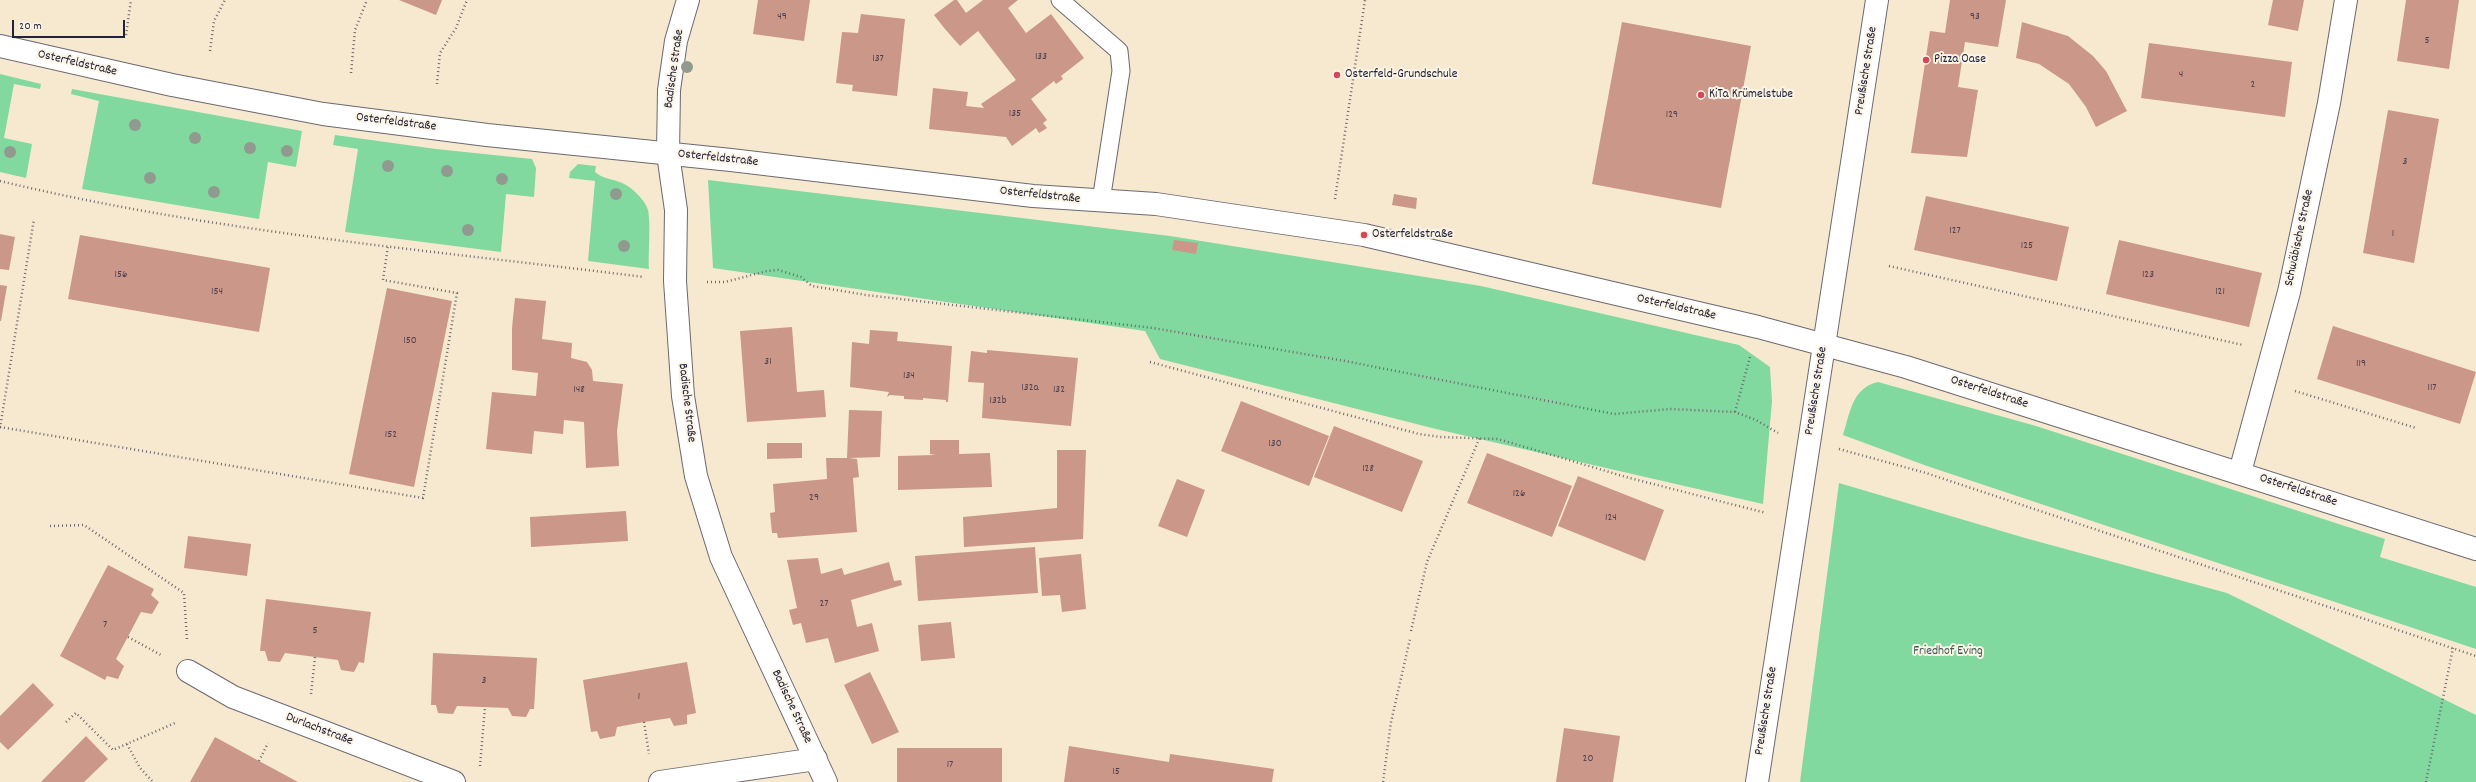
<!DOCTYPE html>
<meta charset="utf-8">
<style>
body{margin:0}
#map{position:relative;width:2476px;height:782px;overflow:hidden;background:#f6e9d0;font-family:Dekko,sans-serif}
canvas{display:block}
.scale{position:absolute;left:12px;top:20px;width:113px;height:18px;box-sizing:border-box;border:2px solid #22223b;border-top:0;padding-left:5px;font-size:12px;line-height:14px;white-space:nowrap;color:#22223b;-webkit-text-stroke:3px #fcf5e5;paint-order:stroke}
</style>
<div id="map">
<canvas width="2476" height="782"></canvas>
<div class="scale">20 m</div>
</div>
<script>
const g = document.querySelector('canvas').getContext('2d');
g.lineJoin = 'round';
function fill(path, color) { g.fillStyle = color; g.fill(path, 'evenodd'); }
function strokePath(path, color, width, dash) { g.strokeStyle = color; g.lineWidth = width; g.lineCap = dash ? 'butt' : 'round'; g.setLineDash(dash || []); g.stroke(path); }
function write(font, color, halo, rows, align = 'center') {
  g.font = font + ' Dekko,sans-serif'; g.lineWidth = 4; g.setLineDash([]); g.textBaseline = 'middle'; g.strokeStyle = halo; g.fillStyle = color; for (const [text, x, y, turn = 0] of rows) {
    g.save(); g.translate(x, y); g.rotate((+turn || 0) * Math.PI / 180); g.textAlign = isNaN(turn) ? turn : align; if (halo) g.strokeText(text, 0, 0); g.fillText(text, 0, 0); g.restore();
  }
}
const green = new Path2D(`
 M0 74 41 84 40 89 14 84 4 138 32 144 26 178 0 172Z
 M72 89 302 131 296 167 268 162 259 219 82 189 99 101 71 94Z
 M335 135 436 149 532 159 536 168 534 197 506 194 501 252 345 232 358 149 333 145Z
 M578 164 596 166 595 172C603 180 617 179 626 185 634 190 645 200 648 210 651 224 648 254 649 269L588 261 595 181 569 178 570 172Z
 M708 180 1170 236 1481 286 1739 345 1770 367 1772 401 1763 504 1436 429 1160 359 1145 331 713 268Z
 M1878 382 2036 426 2385 539 2380 557 2476 587V649L1927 466 1843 435C1850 413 1852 388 1878 382Z
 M1839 483 2025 538 2227 593 2476 715V782H1800Z`);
const building = new Path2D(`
 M399 0H442L436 15Z
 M758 0H810L804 41 753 34Z
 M954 0H957L966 13 983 0H1018L1008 8 1026 33 1051 14 1084 58 1061 76 1063 79 1056 84 1054 81 1031 99 1047 120 1043 123 1047 128 1039 133 1036 128 1012 146 1006 137 929 129 933 88 968 92 966 106 984 108 981 104 1016 80 978 31 960 46 945 29 934 15Z
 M1950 0H2006L1998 47 1965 42 1958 87 1978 90 1967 157 1911 153 1930 31 1945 33Z
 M2273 0H2304L2298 31 2268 25Z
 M2406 0H2459L2449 69 2397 61Z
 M861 14 905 19 897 96 852 91 853 85 836 83 842 32 858 33Z
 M1622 22 1751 46 1721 208 1592 184Z
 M2022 22 2068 36 2093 56 2106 71 2127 111 2096 127 2086 107 2069 84 2039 64 2016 58Z
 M2149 43 2292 62 2285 117 2141 98Z
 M2388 110 2439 119 2414 263 2363 253Z
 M1394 194 1417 198 1416 209 1392 205Z
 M1926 196 2069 227 2057 281 1914 250Z
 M0 234 15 237 9 270 0 269Z
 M80 235 270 268 259 332 68 299Z
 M1174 240 1198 243 1196 254 1172 250Z
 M2119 240 2262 273 2249 327 2106 294Z
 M0 285 7 286 1 321H0Z
 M387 288 452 301 414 487 349 474Z
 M515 298 546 301 542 339 572 343 571 358 587 362 592 370 593 381 623 384 617 431 619 466 586 468 584 422 564 420 563 434 534 431 532 454 486 449 492 392 536 396 538 373 512 370V328Z
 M2333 326 2476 372 2460 424 2317 379Z
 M792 327 797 392 824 390 826 417 747 422 740 331Z
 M870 330 898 332 897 341 952 346 948 402H946V400L923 398V400L904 399V396L890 395 887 397 889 392 850 387 852 342 869 344Z
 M987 350 1078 358 1071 426 982 418 984 383 968 382 971 351 987 353Z
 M1241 401 1329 436 1309 486 1221 451Z
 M849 410 882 411 880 457 849 458 857 459 859 477 853 478 857 532 778 538 777 533H772L770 513 775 512 773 484 827 479 826 458H847Z
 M1334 426 1423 461 1402 512 1314 477Z
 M930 440H959V454L990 453 992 487 898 490V456L935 455 930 454Z
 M767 443H802V458L767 459Z
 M1057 450H1086L1083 539 964 547 963 517 1057 508Z
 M1487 453 1572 486 1552 537 1467 503Z
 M1578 476 1664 510 1645 561 1558 526Z
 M1177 479 1205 490 1187 537 1158 526Z
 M626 511 628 541 531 547 530 517Z
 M188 536 251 544 247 576 184 568Z
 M1035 547 1038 593 918 601 915 556Z
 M1081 554 1086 609 1062 612 1060 595 1042 596 1039 558Z
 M818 558 821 574 842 568 844 575 889 562 894 581 901 580 902 585 851 600 857 627 872 623 879 651 835 663 828 638 806 643 801 623 793 625 789 610 797 608 787 560Z
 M108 565 154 589 151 595 159 602 152 614 141 612 116 659 124 666 118 679 107 676 105 680 60 656Z
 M266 599 371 612 364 663 359 662 354 672 341 670 338 660 285 653 280 662 268 661 265 651H260Z
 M951 622 955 658 921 661 918 625Z
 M433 653 537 658 534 709H530L526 717 512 716 508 708 457 706 453 714 438 713 436 705H431Z
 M687 662 696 713 687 715V724L674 726 670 718 644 722 617 727 615 736 600 739 597 731 591 732 583 680Z
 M870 672 899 732 872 744 844 685Z
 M33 683 54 705 8 750 0 742V716Z
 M1564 728 1620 736 1613 782H1556Z
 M86 736 108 759 84 782H41Z
 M215 737 259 761 298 782H190Z
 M1069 746 1169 762 1170 754 1274 769 1272 782H1064Z
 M897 748H1002V782H897Z`);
const path = new Path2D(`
 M126 35 131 0
 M210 51 214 21 225 0
 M351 73 355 30 367 0
 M437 84 440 53 456 28 467 0
 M0 181C211 232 429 250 644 277
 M1335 199 1365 0
 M1889 266 2243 345
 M707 282H725L767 271 778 270 801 277 812 286 866 295 1153 328 1345 361 1614 414 1670 409 1735 412 1756 420 1778 433
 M1150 362 1419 434 1441 437 1498 439 1626 477 1766 513
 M2295 391 2416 428
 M1735 412 1750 357
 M0 427 423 498 457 293 383 280 388 246
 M0 428 34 219
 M1839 449 1926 473 2476 656
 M50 526 84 525 184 593 187 640
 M1411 631 1427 562 1480 437
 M128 637 161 655
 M311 694 315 657
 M66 722 76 713 113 750 175 723
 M644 722 649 754
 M127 744 140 768 153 782
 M259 761 268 743
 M480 766 485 707
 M1383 782 1391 722 1410 639
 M2426 782 2453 648`);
const lane = new Path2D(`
 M1060 0 1119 51 1121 71 1101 201`);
const street = new Path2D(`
 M688 0 676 41 669 90 668 154 676 210 675 281 683 396 696 476 721 557 826 782
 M2240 472 2289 292 2329 103 2346 0
 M188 671 233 697 454 782
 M660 782 816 759
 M1757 782 1877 0`);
const secondary = new Path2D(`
 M0 46 172 85 323 114 487 135 731 160 1033 196 1156 204 1364 235 1758 327 1906 367 2476 549`);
const trees = [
 [687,67],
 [135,125],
 [195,138],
 [250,148],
 [287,151],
 [10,152],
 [388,166],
 [447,171],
 [150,178],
 [502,179],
 [214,192],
 [616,194],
 [468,230],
 [624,246]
];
const markers = [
 [1926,60,4,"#d1495b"],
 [1337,75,4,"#d1495b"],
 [1701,95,4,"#d1495b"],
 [1364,235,4,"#d1495b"]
];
const numberNames = [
 ["49",782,17],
 ["93",1975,17],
 ["5",2427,41],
 ["133",1041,57],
 ["137",878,59],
 ["4",2181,75],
 ["2",2253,85],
 ["135",1015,114],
 ["129",1672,115],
 ["3",2405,162],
 ["127",1955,231],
 ["1",2393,234],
 ["125",2027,246],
 ["156",121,275],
 ["123",2148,275],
 ["154",217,292],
 ["121",2220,292],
 ["150",410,341],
 ["31",768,362],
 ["119",2361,364],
 ["134",909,376],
 ["132a",1030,388],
 ["117",2432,388],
 ["148",579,390],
 ["132",1059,390],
 ["132b",998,401],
 ["152",391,435],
 ["130",1275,444],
 ["128",1368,469],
 ["126",1519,494],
 ["29",814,498],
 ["124",1611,518],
 ["27",824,604],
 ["7",105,625],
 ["5",315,631],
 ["3",484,681],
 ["1",639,697],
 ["20",1588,759],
 ["17",950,765],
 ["15",1116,772]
];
const poiNames = [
 ["Pizza Oase",1934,60],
 ["Osterfeld-Grundschule",1345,75],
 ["KiTa Krümelstube",1709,95],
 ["Osterfeldstraße",1372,235]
];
const streetNames = [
 ["Osterfeldstraße",77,64,13],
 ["Badische Straße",675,69,-82],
 ["Preußische Straße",1867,71,-81],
 ["Osterfeldstraße",396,123,7],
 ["Osterfeldstraße",718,159,6],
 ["Osterfeldstraße",1040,196,6],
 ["Schwäbische Straße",2300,238,-78],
 ["Osterfeldstraße",1676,308,13],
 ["Preußische Straße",1817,391,-81],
 ["Osterfeldstraße",1989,393,18],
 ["Badische Straße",686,403,83],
 ["Osterfeldstraße",2298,491,18],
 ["Badische Straße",791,707,65],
 ["Preußische Straße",1767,711,-81],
 ["Durlachstraße",319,730,21]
];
const parkNames = [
 ["Friedhof Eving",1948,652]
];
fill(green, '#81d99f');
fill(building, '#ca9789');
strokePath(lane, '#6c686f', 19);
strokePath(street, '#6c686f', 24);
strokePath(secondary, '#6c686f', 24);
strokePath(path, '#6c686f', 2.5, [1, 3]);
strokePath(lane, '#fff', 17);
strokePath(street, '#fff', 22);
strokePath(secondary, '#fff', 22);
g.fillStyle = '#919a8f';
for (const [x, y] of trees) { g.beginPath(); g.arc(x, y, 6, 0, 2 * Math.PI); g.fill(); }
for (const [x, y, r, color] of markers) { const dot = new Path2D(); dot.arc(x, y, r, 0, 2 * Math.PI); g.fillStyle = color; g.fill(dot); strokePath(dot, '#fcf5e5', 1.5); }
write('11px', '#4c3f4e', null, numberNames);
write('13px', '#22223b', '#fcf5e5', poiNames, 'left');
write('13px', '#22223b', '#fcf5e5', streetNames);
write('13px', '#3e5959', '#fcf5e5', parkNames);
</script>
